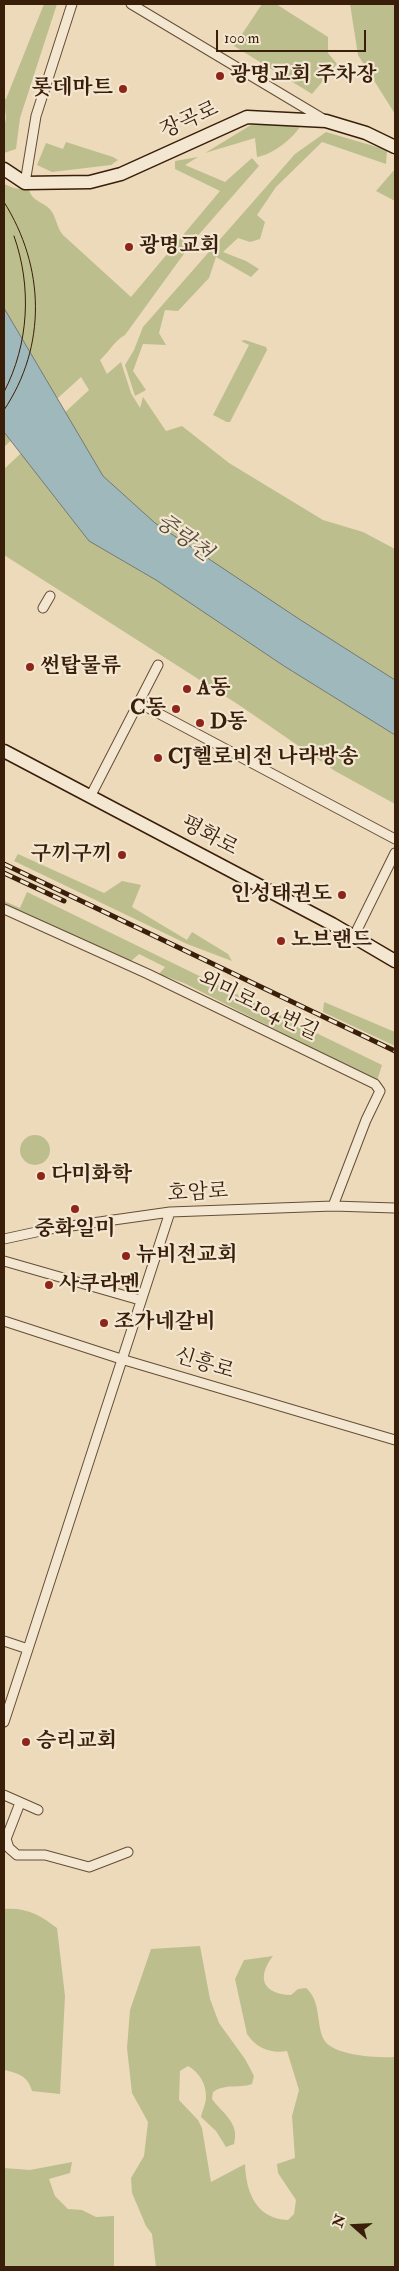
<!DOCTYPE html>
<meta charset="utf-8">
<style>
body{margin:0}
#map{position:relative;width:399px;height:2271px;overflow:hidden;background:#eddaba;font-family:"IM FELL Double Pica",serif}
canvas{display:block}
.frame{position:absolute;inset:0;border:5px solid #391e0a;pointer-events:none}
.north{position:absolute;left:329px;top:2201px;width:50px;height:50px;-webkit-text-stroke:4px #f3e7d2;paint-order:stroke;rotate:289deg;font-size:14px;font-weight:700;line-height:20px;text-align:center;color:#391e0a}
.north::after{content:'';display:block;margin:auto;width:18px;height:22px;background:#391e0a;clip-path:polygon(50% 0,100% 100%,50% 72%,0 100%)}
.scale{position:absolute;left:216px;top:30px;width:150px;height:22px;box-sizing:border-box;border:2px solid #391e0a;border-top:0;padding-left:6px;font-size:15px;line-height:18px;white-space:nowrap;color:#391e0a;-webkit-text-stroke:4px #f3e7d2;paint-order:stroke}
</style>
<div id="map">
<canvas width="399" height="2271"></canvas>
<div class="frame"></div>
<div class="north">N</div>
<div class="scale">100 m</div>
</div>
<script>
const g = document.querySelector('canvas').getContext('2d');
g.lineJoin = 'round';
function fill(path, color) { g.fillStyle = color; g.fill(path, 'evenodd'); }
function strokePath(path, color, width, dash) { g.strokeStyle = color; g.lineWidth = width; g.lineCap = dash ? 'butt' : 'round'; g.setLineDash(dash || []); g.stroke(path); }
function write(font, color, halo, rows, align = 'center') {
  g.font = font + ' "IM FELL Double Pica","Noto Serif KR",serif'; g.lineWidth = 4.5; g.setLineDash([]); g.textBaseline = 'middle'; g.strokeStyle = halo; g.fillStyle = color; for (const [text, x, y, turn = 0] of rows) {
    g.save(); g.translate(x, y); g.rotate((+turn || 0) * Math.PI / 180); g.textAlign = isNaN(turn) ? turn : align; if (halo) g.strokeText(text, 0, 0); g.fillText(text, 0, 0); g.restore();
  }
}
const green = new Path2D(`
 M44 4H57L20 118 16 149 4 153V128L6 118 4 99H6Z
 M262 4H276L328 37V53L337 64 312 94 234 46Z
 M350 4H395V114L358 55Z
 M282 124 301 125C294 138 272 155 257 157L255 138 205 153 251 125Z
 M326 132 387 150 386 164 322 142 276 187 257 215 265 222 260 239 250 242 238 238 223 252 246 261 259 269 251 277 216 257 209 278 178 311 165 310 159 333 166 345 143 344 133 371 146 390 135 396 125 365 134 350 143 327 295 154Z
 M66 142 113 157 118 160 111 165 52 172 37 165 46 143 63 149Z
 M198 157 185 165 225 182 252 158 259 166 194 240 125 335C115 340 109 352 100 360L107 374 121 362 131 393 140 408 143 397 166 431 182 426 229 463 323 520 363 532 395 549V804L335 771 239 705 4 555V469L89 390 81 377 4 447V184L14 188 29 190C33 203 46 202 52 212 57 220 57 228 63 235L131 297 220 191 175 169V161Z
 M395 169V201L376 191Z
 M245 340 266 347 267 350 230 422H227L213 415 249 345 241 341Z
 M18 854 104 893 122 881 141 885 132 907 187 940 192 932 228 954 232 961 187 944 14 861Z
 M27 892 382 1065 377 1081 184 983 159 974 165 967 139 954 130 962 4 904V901L20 908Z
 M324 1002 395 1032V1046L323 1012Z
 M20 1150a15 15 0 1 1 30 0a15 15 0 1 1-30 0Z
 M4 1909C26 1907 40 1915 57 1928L65 1996 60 2094 32 2091C28 2076 18 2073 4 2070Z
 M200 1946 210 1999 219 2023 245 2059 254 2076 252 2084C238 2089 226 2083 213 2092L212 2099C223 2114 240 2123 234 2144L226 2147 216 2131 201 2117C202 2111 206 2104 206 2097 206 2084 200 2073 188 2066L180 2071 179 2100 198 2120 202 2128 211 2182 245 2164C246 2192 256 2219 288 2220L294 2214 296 2200 278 2173 277 2164 295 2158 292 2116 299 2090 287 2051C271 2054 256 2048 247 2034L235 1979 244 1960 273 1956C256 1978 263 1994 291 1995L298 1989 306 1988C321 2001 316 2021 323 2038 330 2056 379 2058 395 2057V2267H156L152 2234 146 2226 132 2193 131 2178 144 2156 148 2122 132 2093 127 2048 130 2010 151 1949Z
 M72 2162 70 2173 49 2179 55 2196 68 2209 82 2210 96 2217 114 2216V2267H4V2168L30 2170Z`);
const water = new Path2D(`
 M4 308 103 476 155 523 299 619 395 680V735L284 666 156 580 89 541 4 432Z`);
const street = new Path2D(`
 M131 4 325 120
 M25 183 36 116 72 4
 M43 608 50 596
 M139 703 395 839
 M90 797 158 665
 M4 909 148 974 375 1084 380 1091 366 1120 333 1206
 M354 936 395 853
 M4 1239 50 1229 170 1212 333 1206 395 1208
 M4 1261 140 1300
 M4 1321 121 1359 395 1440
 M4 1641 28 1649 170 1212
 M4 1722 28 1649
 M4 1795 38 1810
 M20 1803 6 1839 9 1848 17 1855H45L89 1867 128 1852`);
const secondary = new Path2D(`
 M4 169 25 183 90 182 121 174 247 117 326 121 366 133 395 147
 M4 751 332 924 395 961`);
const tram = new Path2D(`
 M4 202C45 267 47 346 4 410
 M4 392C29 344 32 287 14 236`);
const rail = new Path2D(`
 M4 864 395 1051
 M4 873 64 901`);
const markers = [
 [220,76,5,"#8f2418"],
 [123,89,5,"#8f2418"],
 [129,247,5,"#8f2418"],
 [30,667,5,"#8f2418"],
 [187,689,5,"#8f2418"],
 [176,709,5,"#8f2418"],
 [200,723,5,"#8f2418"],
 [158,758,5,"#8f2418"],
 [122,855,5,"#8f2418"],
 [342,895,5,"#8f2418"],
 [281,941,5,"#8f2418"],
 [41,1176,5,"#8f2418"],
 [75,1209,5,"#8f2418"],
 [126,1256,5,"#8f2418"],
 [49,1285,5,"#8f2418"],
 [104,1323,5,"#8f2418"],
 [26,1742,5,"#8f2418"]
];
const poiNames = [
 ["광명교회 주차장",230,76],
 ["롯데마트",113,89,"right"],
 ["광명교회",139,247],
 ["썬탑물류",40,667],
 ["A동",197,689],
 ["C동",166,709,"right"],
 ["D동",210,723],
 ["CJ헬로비전 나라방송",168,758],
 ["구끼구끼",112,855,"right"],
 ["인성태권도",332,895,"right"],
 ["노브랜드",291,941],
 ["다미화학",51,1176],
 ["중화일미",75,1230,"center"],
 ["뉴비전교회",136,1256],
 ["사쿠라멘",59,1285],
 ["조가네갈비",114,1323],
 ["승리교회",36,1742]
];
const streetNames = [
 ["장곡로",190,121,-24],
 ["평화로",209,837,28],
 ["외미로104번길",258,1007,26],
 ["호암로",198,1194,-3],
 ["신흥로",204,1365,17]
];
const waterNames = [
 ["중랑천",183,539,36]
];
fill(green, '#bcbe8d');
fill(water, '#9eb8bb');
strokePath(water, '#767a74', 1);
strokePath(street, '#664d36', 11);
strokePath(secondary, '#391e0a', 15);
strokePath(street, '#f3e7d2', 9);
strokePath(secondary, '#f3e7d2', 12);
strokePath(tram, '#391e0a', 1);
strokePath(rail, '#391e0a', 5);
strokePath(rail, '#f3e7d2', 3, [9]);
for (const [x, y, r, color] of markers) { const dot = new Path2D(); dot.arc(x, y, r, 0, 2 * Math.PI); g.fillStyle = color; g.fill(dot); strokePath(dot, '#f3e7d2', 2); }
write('bold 21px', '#391e0a', '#f3e7d2', poiNames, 'left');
write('21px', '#391e0a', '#f3e7d2', streetNames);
write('italic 22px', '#574c3f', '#f3e7d2', waterNames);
</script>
